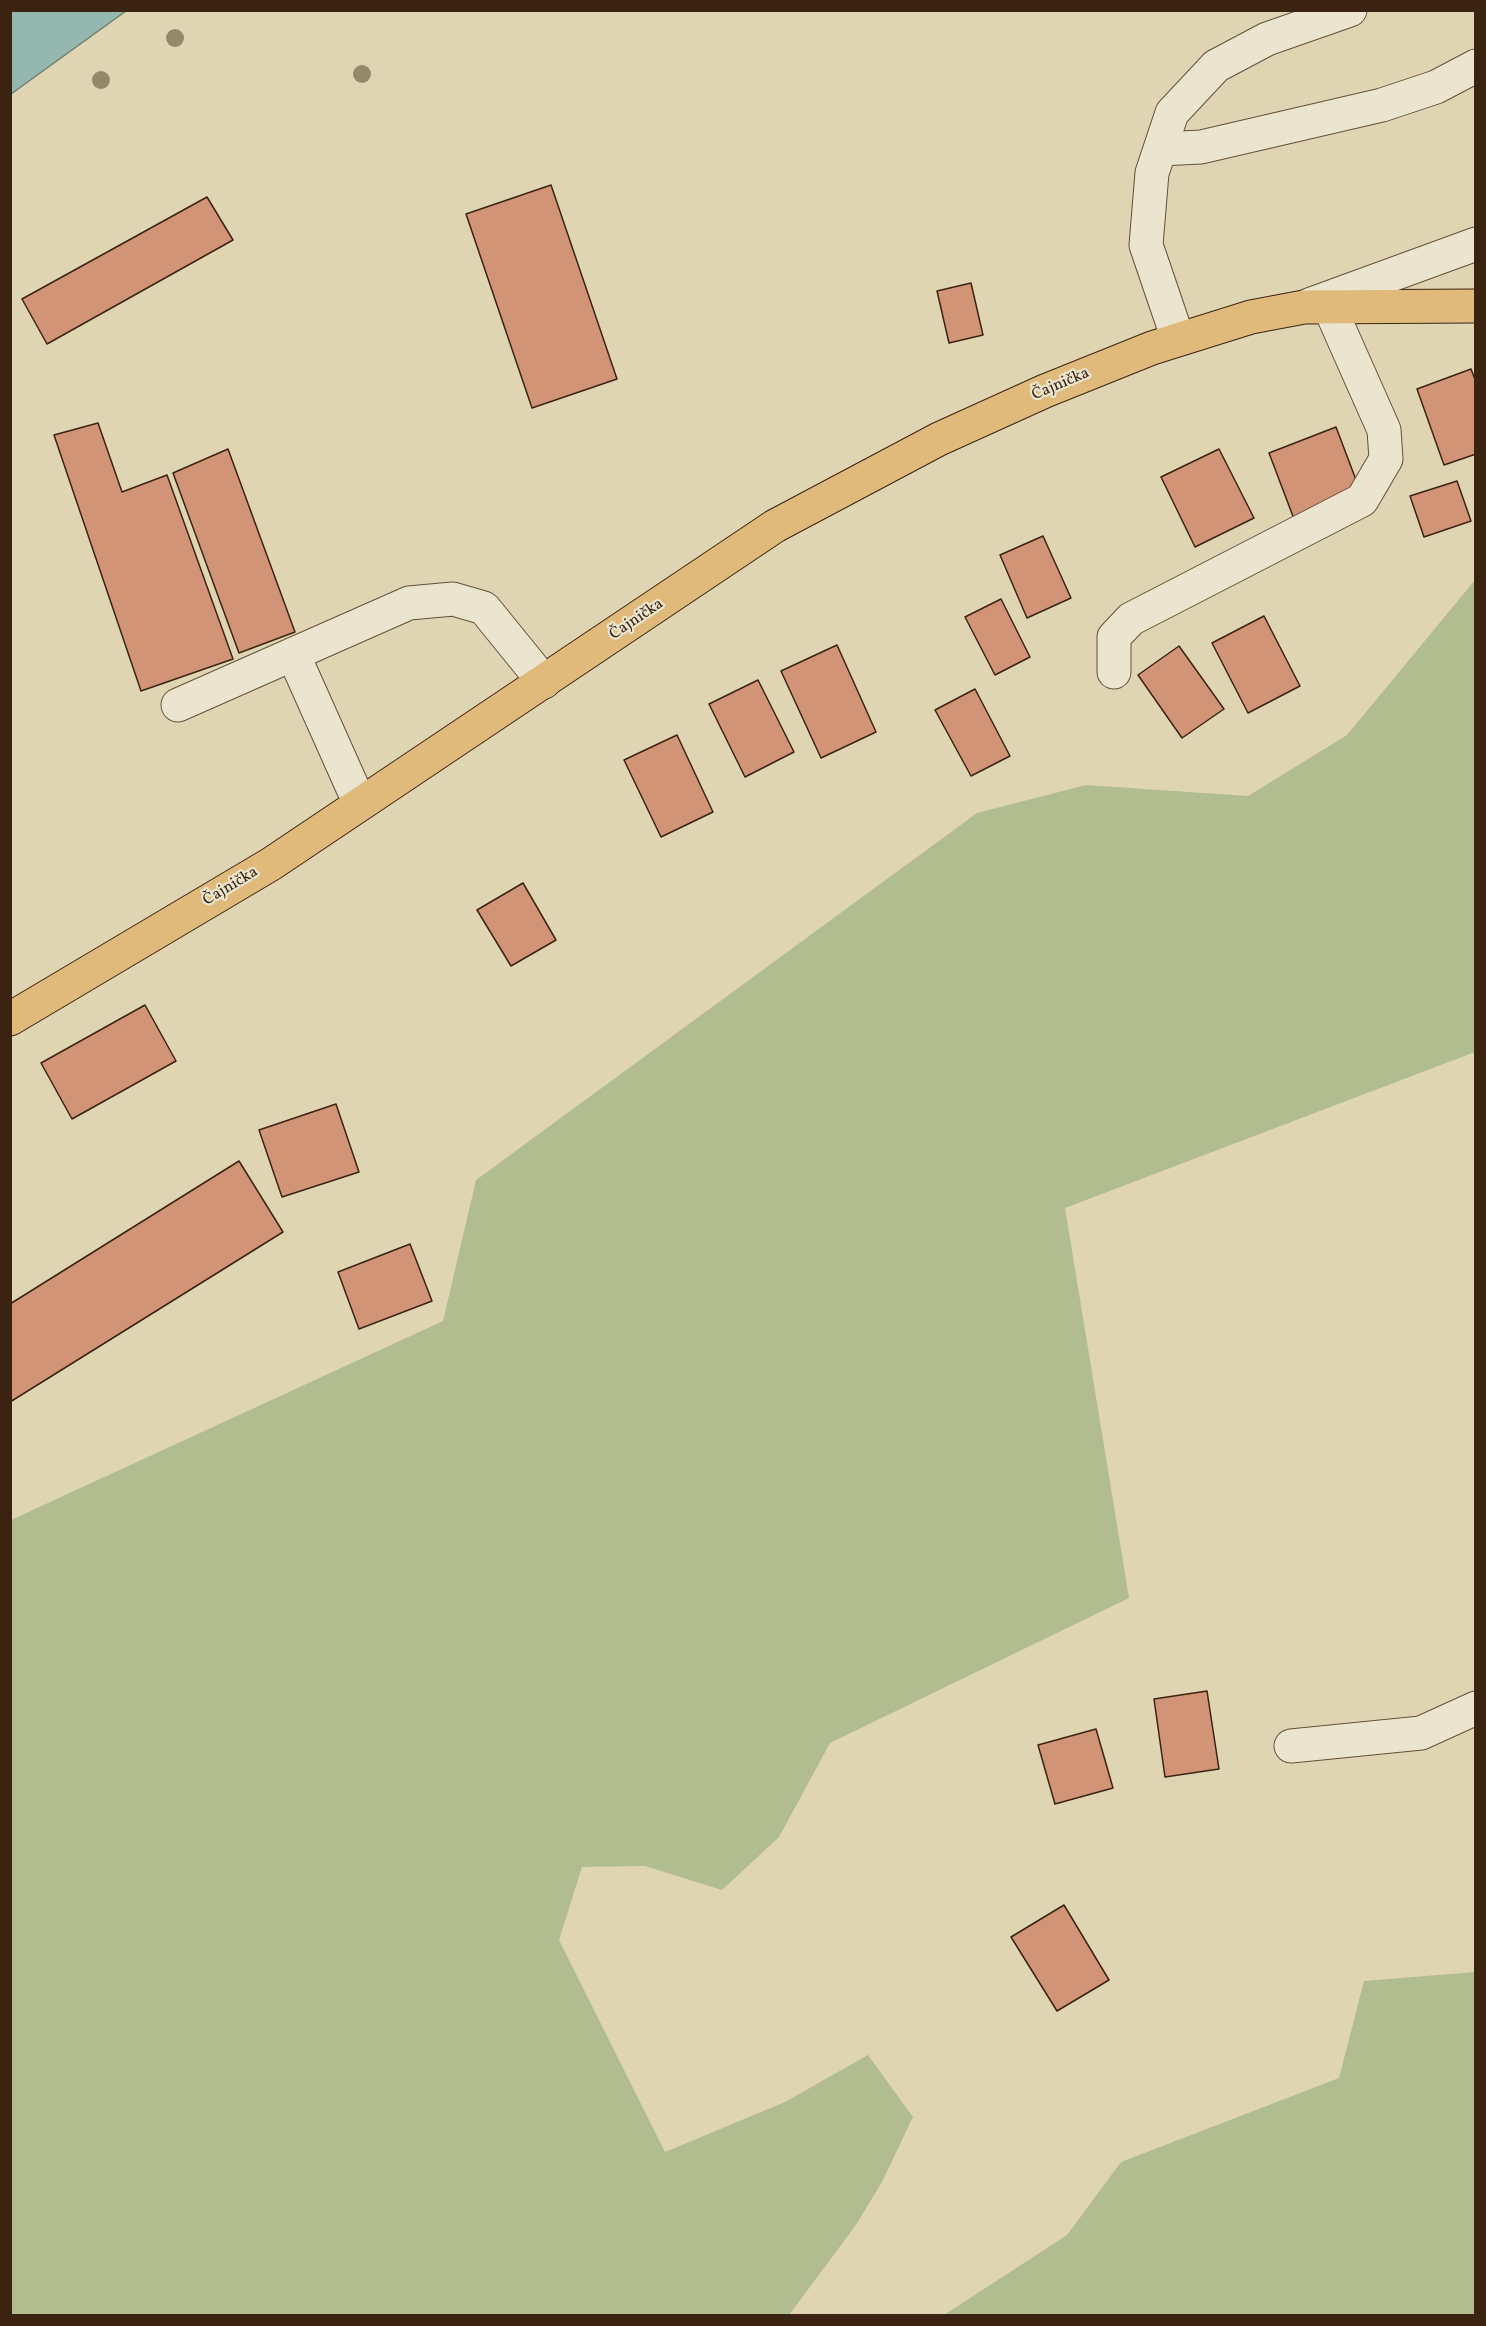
<!DOCTYPE html>
<meta charset="utf-8">
<style>
body{margin:0}
#map{position:relative;width:1486px;height:2326px;overflow:hidden;background:#e0d5b3;font-family:Vollkorn,serif}
canvas{display:block}
.frame{position:absolute;inset:0;border:12px solid #3b2312;pointer-events:none}
</style>
<div id="map">
<canvas width="1486" height="2326"></canvas>
<div class="frame"></div>
</div>
<script>
const g = document.querySelector('canvas').getContext('2d');
g.lineJoin = 'round';
function fill(path, color) { g.fillStyle = color; g.fill(path, 'evenodd'); }
function strokePath(path, color, width, dash) { g.strokeStyle = color; g.lineWidth = width; g.lineCap = dash ? 'butt' : 'round'; g.setLineDash(dash || []); g.stroke(path); }
function write(font, color, halo, rows, align = 'center') {
  g.font = font + ' Vollkorn,serif'; g.lineWidth = 4.5; g.setLineDash([]); g.textBaseline = 'middle'; g.strokeStyle = halo; g.fillStyle = color; for (const [text, x, y, turn = 0] of rows) {
    g.save(); g.translate(x, y); g.rotate((+turn || 0) * Math.PI / 180); g.textAlign = isNaN(turn) ? turn : align; if (halo) g.strokeText(text, 0, 0); g.fillText(text, 0, 0); g.restore();
  }
}
const green = new Path2D(`
 M1475 580V1052L1065 1208 1129 1598 830 1743 779 1837 722 1890 645 1866 582 1867 559 1940 665 2152 785 2102 868 2055 913 2117 882 2182 856 2225 789 2315H11V1520L443 1321 476 1180 977 813 1086 785 1248 796 1347 735Z
 M1475 1972V2315H944L1067 2235 1121 2162 1339 2078 1364 1981Z`);
const water = new Path2D(`
 M11 10H126V11L11 94Z`);
const building = new Path2D(`
 M551 185 617 379 532 408 466 214Z
 M207 197 233 240 47 344 22 299Z
 M971 283 983 335 949 343 937 291Z
 M1471 369 1476 382V454L1444 465 1417 389Z
 M98 423 122 492 167 475 233 659 141 691 54 435Z
 M1336 427 1361 493 1294 519 1269 453Z
 M228 449 295 632 239 653 173 473Z
 M1219 449 1254 518 1195 547 1161 477Z
 M1457 481 1471 521 1424 537 1410 496Z
 M1043 536 1071 598 1027 618 1000 555Z
 M1001 599 1030 657 995 675 965 617Z
 M1264 616 1300 686 1248 713 1212 643Z
 M837 645 876 732 821 758 781 671Z
 M1179 646 1224 709 1182 738 1138 675Z
 M758 680 794 752 745 777 709 704Z
 M975 689 1010 756 971 776 935 710Z
 M677 735 713 812 661 837 624 760Z
 M523 883 556 940 511 966 477 910Z
 M145 1005 176 1061 72 1119 41 1063Z
 M336 1104 359 1172 282 1197 259 1130Z
 M239 1161 283 1232 10 1402V1304Z
 M410 1244 432 1301 359 1329 338 1272Z
 M1207 1691 1219 1769 1165 1777 1154 1699Z
 M1096 1729 1113 1788 1055 1804 1038 1745Z
 M1064 1905 1109 1980 1057 2011 1011 1937Z`);
const minor = new Path2D(`
 M1160 149 1201 147 1382 105 1436 87 1476 66
 M1309 305 1476 244
 M1178 339 1146 245 1152 173 1172 113 1216 66 1267 39 1350 10
 M293 654 360 804
 M1114 672V637L1131 619 1362 500 1386 459 1384 430 1329 306
 M178 705 409 603 453 599 484 608 544 682
 M1291 1746 1421 1733 1476 1708`);
const major = new Path2D(`
 M10 1019 271 864 775 526 939 439 1045 391 1152 348 1251 317 1304 307 1476 306`);
const trees = [
 [175,38],
 [362,74],
 [101,80]
];
const streetNames = [
 ["Čajnička",1061,385,-23],
 ["Čajnička",637,620,-34],
 ["Čajnička",231,887,-31]
];
fill(green, '#b1bd8e');
fill(water, '#94b8af');
strokePath(water, '#707c70', 1.5);
fill(building, '#d29477');
strokePath(building, '#3b2312', 1.5);
strokePath(minor, '#64503a', 35);
strokePath(major, '#3b2312', 35);
strokePath(minor, '#ebe4ce', 33);
strokePath(major, '#e0ba7a', 33);
g.fillStyle = '#95896c';
for (const [x, y] of trees) { g.beginPath(); g.arc(x, y, 9, 0, 2 * Math.PI); g.fill(); }
write('16px', '#3b2312', '#ebe4ce', streetNames);
</script>
